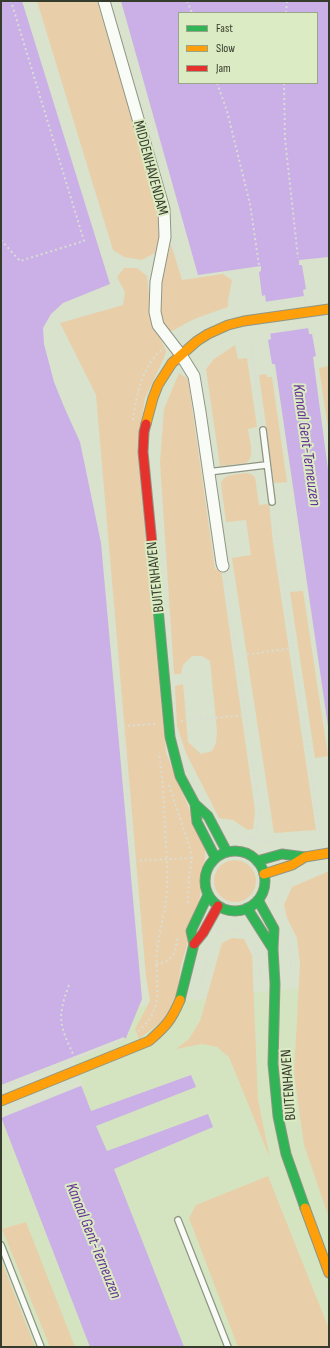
<!DOCTYPE html>
<style>
body{margin:0}
#map{position:relative;width:330px;height:1348px;overflow:hidden;background:#d9e2cc;font-family:"Sofia Sans Condensed",sans-serif}
canvas{display:block}
.frame{position:absolute;inset:0;border:2px solid #363c2c;pointer-events:none}
.legend{position:absolute;left:178px;top:12px;width:140px;height:72px;box-sizing:border-box;background:#dbebc3;border:1px solid #99a587;margin:0;padding:5px 7px;list-style:none;font-size:12px;color:#363c2c}
.legend li{display:flex;align-items:center;gap:8px;height:20px}
.legend b{width:20px;border:1px solid #99a587}
</style>
<div id="map">
<canvas width="330" height="1348"></canvas>
<div class="frame"></div>
<ul class="legend">
<li><b style="height:5px;background:#30b455"></b>Fast</li>
<li><b style="height:5px;background:#ff9f0a"></b>Slow</li>
<li><b style="height:5px;background:#e5322d"></b>Jam</li>
</ul>
</div>
<script>
const g = document.querySelector('canvas').getContext('2d');
g.lineJoin = 'round';
function fill(path, color) { g.fillStyle = color; g.fill(path, 'evenodd'); }
function strokePath(path, color, width, dash) { g.strokeStyle = color; g.lineWidth = width; g.lineCap = dash ? 'butt' : 'round'; g.setLineDash(dash || []); g.stroke(path); }
function write(font, color, halo, rows, align = 'center') {
  g.font = font + ' "Sofia Sans Condensed",sans-serif'; g.lineWidth = 4; g.setLineDash([]); g.textBaseline = 'middle'; g.strokeStyle = halo; g.fillStyle = color; for (const [text, x, y, turn = 0] of rows) {
    g.save(); g.translate(x, y); g.rotate((+turn || 0) * Math.PI / 180); g.textAlign = isNaN(turn) ? turn : align; if (halo) g.strokeText(text, 0, 0); g.fillText(text, 0, 0); g.restore();
  }
}
const built = new Path2D(`
 M329 984V1347H1V1062L122 1009Z`);
const green = new Path2D(`
 M37 1H97L136 131 162 227 155 253 142 260 124 257 113 250Z
 M171 244 182 280 223 274 232 280C231 288 227 300 228 307 216 311 204 315 192 320 184 324 177 329 169 332 151 306 164 271 171 244Z
 M124 268H137L147 276 152 328 159 336 166 351 164 358 145 398 137 447 166 753 205 847V860L199 903 181 965 177 993 165 1019 139 1039 135 1029 150 1001 146 977 96 395 60 323 123 305 125 292 117 277Z
 M235 345 238 359 247 358 257 427 248 429C249 439 256 457 246 463L220 466 206 369 214 359Z
 M329 366V435L319 368Z
 M179 373 188 379 215 569H221L255 811 253 829 248 830 233 820 219 818 186 753 177 726 175 686 183 684 188 742 201 754 212 751 216 743 217 731 210 661 202 656H192L183 665 181 674H174L160 462 164 409Z
 M266 374 267 377H272L287 482 274 483 259 375Z
 M246 473 251 474 255 477 259 505 269 504 273 543 316 830 274 833 232 558 251 555 246 520 226 522 221 483C225 473 236 475 246 473Z
 M303 591 328 756 315 758 290 592Z
 M214 881a21 21 0 1 1 42 0a21 21 0 1 1-42 0Z
 M327 872H329V1218L304 1145 294 1073 300 964 297 938 287 918 284 905 292 887Z
 M232 938 244 939 252 955 258 1100 270 1158 229 1057 217 1047 202 1044 176 1049 189 1039 200 1021 222 943Z
 M268 1176 329 1329V1347H238L189 1218 196 1205Z
 M26 1222 75 1347H50L2 1229Z
 M1 1260 35 1347H1Z`);
const water = new Path2D(`
 M1 1H22L110 284 63 303 51 314 43 328 44 344 54 382 65 409 80 442 101 543 142 999 126 1038 71 1059 91 1111 191 1075 196 1087 96 1126 107 1151 208 1114 213 1127 114 1169 184 1347H90L1 1117Z
 M121 1H329V257L299 260V265H302L306 289 303 290 309 334H312L316 356 313 357 329 477V733L275 364H272L268 340 271 339 265 295 262 296 259 272 261 271V266L198 275ZM179 13H317V83H179Z`);
const pier = new Path2D(`
 M304 296 309 328 268 334 264 302Z
 M124 1037 125 1040 74 1060 83 1085 1 1118V1085Z`);
const path = new Path2D(`
 M187 1 192 13
 M286 13 287 1
 M217 83 227 111 250 204 259 265
 M284 83 285 139 298 258
 M1 240 20 261 84 241 11 1
 M175 245 184 275
 M249 333 262 424
 M179 335 202 321
 M200 358 228 340
 M133 420C136 394 143 366 163 348
 M273 508 321 841
 M225 577 260 812 255 840
 M237 656 293 648
 M201 713V719
 M181 721 246 715
 M155 724 123 726 132 861 192 858
 M169 785 188 842 192 858 189 877 188 902 187 906
 M229 827C242 839 258 841 275 842
 M306 873 315 870
 M276 904C278 891 283 886 295 879
 M218 933C231 926 237 929 249 935
 M288 936 291 966 289 1000
 M250 939 257 956 260 974
 M156 964C176 960 175 953 178 935
 M69 985C56 1019 60 1026 75 1058
 M195 1002 202 982 210 947
 M138 1031C167 1007 154 983 157 952 159 932 165 912 167 892 168 871 166 849 165 828 164 803 163 778 159 753
 M259 1042V1033
 M322 1284 329 1301`);
const lane = new Path2D(`
 M263 430 272 502
 M208 472 266 465
 M178 1220 228 1347
 M1 1245 41 1347`);
const street = new Path2D(`
 M104 1 164 209 165 237 156 282 155 312 158 325 181 355 194 376 200 412 222 563 223 566`);
const fast = new Path2D(`
 M153 554 170 737 180 776 195 804 197 822 215 857
 M195 804 208 816 227 852
 M205 881a30 30 0 1 1 60 0a30 30 0 1 1-60 0Z
 M257 861 282 854 305 857
 M258 900 274 929 273 949 275 984 273 1064 278 1116 286 1154 305 1208
 M247 908 273 949
 M180 1000 194 944 191 931 208 895`);
const slow = new Path2D(`
 M146 424 153 398 158 385 172 363 197 341 208 334 228 325 244 321 329 309
 M264 874 292 865 305 857 329 853
 M1 1101 149 1041C166 1026 171 1021 180 1000
 M305 1208 329 1273`);
const jam = new Path2D(`
 M146 424 144 432 143 452 153 554
 M194 944 203 933 218 906`);
const pathBridge = new Path2D(`
 M1 1088 125 1040`);
const streetNames = [
 ["MIDDENHAVENDAM",150,168,75],
 ["BUITENHAVEN",156,577,-96],
 ["BUITENHAVEN",289,1085,-94]
];
const waterNames = [
 ["Kanaal Gent-Terneuzen",306,445,82],
 ["Kanaal Gent-Terneuzen",93,1241,68]
];
fill(built, '#d5e4c0');
fill(green, '#e8cfa9');
fill(water, '#cab0e6');
fill(pier, '#d9e2cc');
strokePath(lane, '#8f9684', 8);
strokePath(street, '#8f9684', 13);
strokePath(fast, '#8f9684', 11);
strokePath(slow, '#8f9684', 11);
strokePath(jam, '#8f9684', 11);
strokePath(path, '#daddd5', 2, [2, 3]);
strokePath(lane, '#f9fbf7', 5.5);
strokePath(street, '#f9fbf7', 11);
strokePath(fast, '#30b455', 9);
strokePath(slow, '#ff9f0a', 9);
strokePath(jam, '#e5322d', 9);
strokePath(pathBridge, '#daddd5', 2, [2, 3]);
write('15px', '#363c2c', '#dbebc3', streetNames);
write('italic 16px', '#673195', '#dbebc3', waterNames);
</script>
